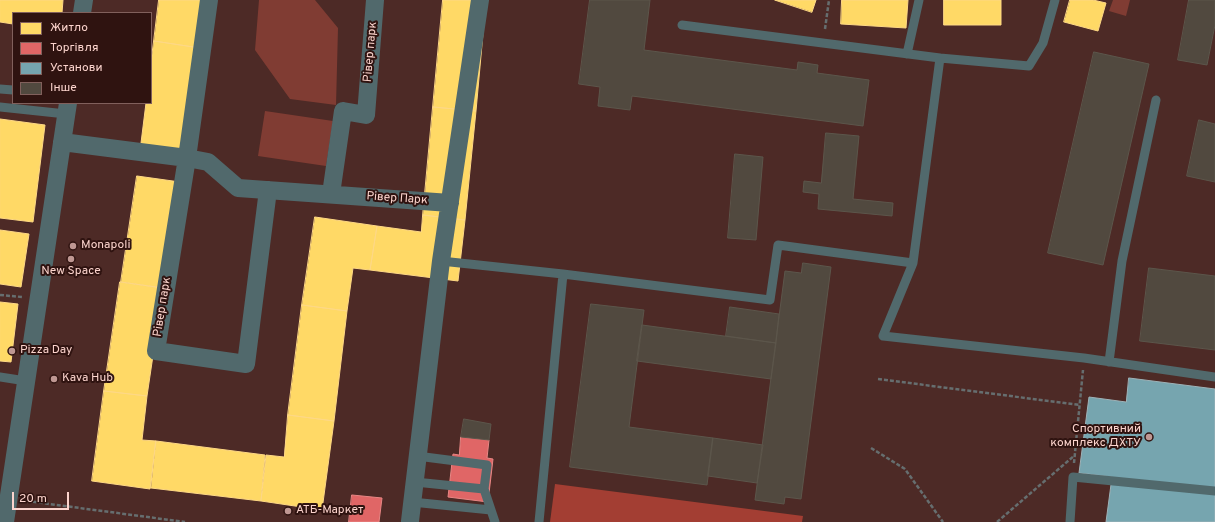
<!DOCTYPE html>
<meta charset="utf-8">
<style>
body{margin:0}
#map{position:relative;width:1215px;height:522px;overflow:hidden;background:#4d2a26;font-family:Overpass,sans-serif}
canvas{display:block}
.legend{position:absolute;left:12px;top:12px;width:140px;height:92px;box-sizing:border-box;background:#2f1310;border:1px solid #81605c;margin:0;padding:5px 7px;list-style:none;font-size:12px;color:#fcd4cd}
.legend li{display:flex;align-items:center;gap:8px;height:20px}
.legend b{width:20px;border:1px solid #81605c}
.scale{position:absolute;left:12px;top:492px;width:57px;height:18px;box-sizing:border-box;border:2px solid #fcd4cd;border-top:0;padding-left:5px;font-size:12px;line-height:14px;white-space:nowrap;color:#fcd4cd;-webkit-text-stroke:3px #2f1310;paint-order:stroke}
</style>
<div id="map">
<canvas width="1215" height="522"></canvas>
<ul class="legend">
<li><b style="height:11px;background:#ffd966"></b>Житло</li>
<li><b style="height:11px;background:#e06666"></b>Торгівля</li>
<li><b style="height:11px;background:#76a5af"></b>Установи</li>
<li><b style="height:11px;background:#51493f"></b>Інше</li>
</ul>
<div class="scale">20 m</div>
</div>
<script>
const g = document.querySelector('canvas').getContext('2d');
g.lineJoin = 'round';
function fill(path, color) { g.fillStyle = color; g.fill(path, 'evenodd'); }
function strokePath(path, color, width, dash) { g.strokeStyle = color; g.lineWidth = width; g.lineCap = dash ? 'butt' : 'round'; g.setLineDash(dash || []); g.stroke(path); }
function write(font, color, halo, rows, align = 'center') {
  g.font = font + ' Overpass,sans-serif'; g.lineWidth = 4; g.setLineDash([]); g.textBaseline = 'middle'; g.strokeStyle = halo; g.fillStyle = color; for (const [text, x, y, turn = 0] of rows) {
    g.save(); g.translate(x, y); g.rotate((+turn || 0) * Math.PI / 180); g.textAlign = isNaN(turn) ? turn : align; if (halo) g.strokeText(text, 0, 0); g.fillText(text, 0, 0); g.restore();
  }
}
const green = new Path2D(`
 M259 0H315L338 28 336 105 290 99 255 50Z
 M1113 0H1130L1126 16 1109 11Z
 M265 111 333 121 326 166 258 156Z`);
const forest = new Path2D(`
 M555 484 803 516 802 522H550Z`);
const homes = new Path2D(`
 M0 0H63L62 13H13V24L0 22Z
 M159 0H207L200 48 154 41Z
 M443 0H486L476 111 433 107Z
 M775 0H816L812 12Z
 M842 0H908L906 28 841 24Z
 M944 0H1001V25H944Z
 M1070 0H1093L1106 3 1098 31 1064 22Z
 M154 41 200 48 186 157 140 151 146 103H151V62Z
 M433 107 476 111 465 220 423 215Z
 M0 119 45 125 33 222 0 218Z
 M137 176 180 182 163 288 121 282Z
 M423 215 465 220 458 281 370 270 377 226 421 232Z
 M315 217 377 226 370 270 353 268 347 311 302 305Z
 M0 230 29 234 21 287 0 284Z
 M120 282 163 288 147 396 104 391Z
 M0 302 18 304 11 362 0 361Z
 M302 305 347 311 334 421 288 415Z
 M104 391 147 396 142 440 156 441 150 489 92 481Z
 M288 415 334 421 322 510 261 501 266 455 284 457Z
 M156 441 265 455 261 501 151 488Z`);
const shops = new Path2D(`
 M461 437 489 440 487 458 493 459 488 502 448 497 453 454 459 455Z
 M352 495 382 498 379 522H349Z`);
const public = new Path2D(`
 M1129 378 1215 389V522H1106L1112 477 1079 473 1089 397 1126 402Z`);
const building = new Path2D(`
 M590 0H650L644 50 797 70 798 62 818 65 817 73 869 80 863 126 632 96 630 110 598 106 600 87 579 84Z
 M1189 0H1215V25L1207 65 1178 60Z
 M1094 52 1149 64 1103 265 1048 253Z
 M1199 120 1215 124V182L1187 176Z
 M826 133 859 136 853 199 893 203 892 216 818 209 819 194 803 192 804 181 821 183Z
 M735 154 763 157 756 240 728 238Z
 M803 263 831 267 801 499 785 497 784 504 755 500 785 271 801 273Z
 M1149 268 1215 276V350L1140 341Z
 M591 304 644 310 629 427 713 438 707 485 570 467Z
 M730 307 779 314 776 343 726 336Z
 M642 325 776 343 771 379 637 361Z
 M464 419 491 424 489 440 461 437Z
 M713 438 763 445 757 483 708 476Z`);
const path = new Path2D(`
 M825 29 829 0
 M0 295 22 297
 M878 379 1080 405
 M871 448 905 469 943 522
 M1074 463 1083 370
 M27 501 185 522
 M997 522 1075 455`);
const service = new Path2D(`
 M682 25 940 58 1029 66 1043 43 1055 0
 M907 54 919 0
 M940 58 913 263 883 336 1084 358 1215 377
 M0 89 13 90
 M0 107 66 114
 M441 261 563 274 770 300 778 245 913 263
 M1109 362 1122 261 1156 100
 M0 377 26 381
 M417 456 487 465 484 489 495 522
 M415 482 484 489
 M412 502 491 510
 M539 522 563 274
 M1070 522 1073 477 1215 491`);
const minor = new Path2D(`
 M209 0 187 158 156 351 246 364 268 190
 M82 13 84 0
 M62 142 187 158 208 162 238 188 450 203
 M331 194 343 111 366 115 375 0
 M410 521 441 261 480 0
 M5 522 68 103`);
const markers = [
 [73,246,4,"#bf9893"],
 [71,259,4,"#bf9893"],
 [12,351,4,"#bf9893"],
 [54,379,4,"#bf9893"],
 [1149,437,4,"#bf9893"],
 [288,511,4,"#bf9893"]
];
const streetNames = [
 ["Рівер парк",371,52,-85],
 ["Рівер Парк",397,199,4],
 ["Рівер парк",163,307,-81]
];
const poiNames = [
 ["Monapoli",81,246],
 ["New Space",71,272,"center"],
 ["Pizza Day",20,351],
 ["Kava Hub",62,379],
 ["Спортивний",1141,430,"right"],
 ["комплекс ДХТУ",1141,444,"right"],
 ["АТБ-Маркет",296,511]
];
fill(green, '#803c33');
fill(forest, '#a33e33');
fill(homes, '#ffd966');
strokePath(homes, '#fed885', 1);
fill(shops, '#e06666');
strokePath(shops, '#e88785', 1);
fill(public, '#76a5af');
strokePath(public, '#9eb3b8', 1);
fill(building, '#51493f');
strokePath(building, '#5c564b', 1);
strokePath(path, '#666e6f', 2.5, [4, 2]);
strokePath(service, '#51696c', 9);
strokePath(minor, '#51696c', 18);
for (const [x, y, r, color] of markers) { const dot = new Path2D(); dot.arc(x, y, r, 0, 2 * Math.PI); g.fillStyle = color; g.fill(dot); strokePath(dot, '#2f1310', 1.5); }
write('12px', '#fcd4cd', '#2f1310', streetNames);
write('12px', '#fcd4cd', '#2f1310', poiNames, 'left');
</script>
